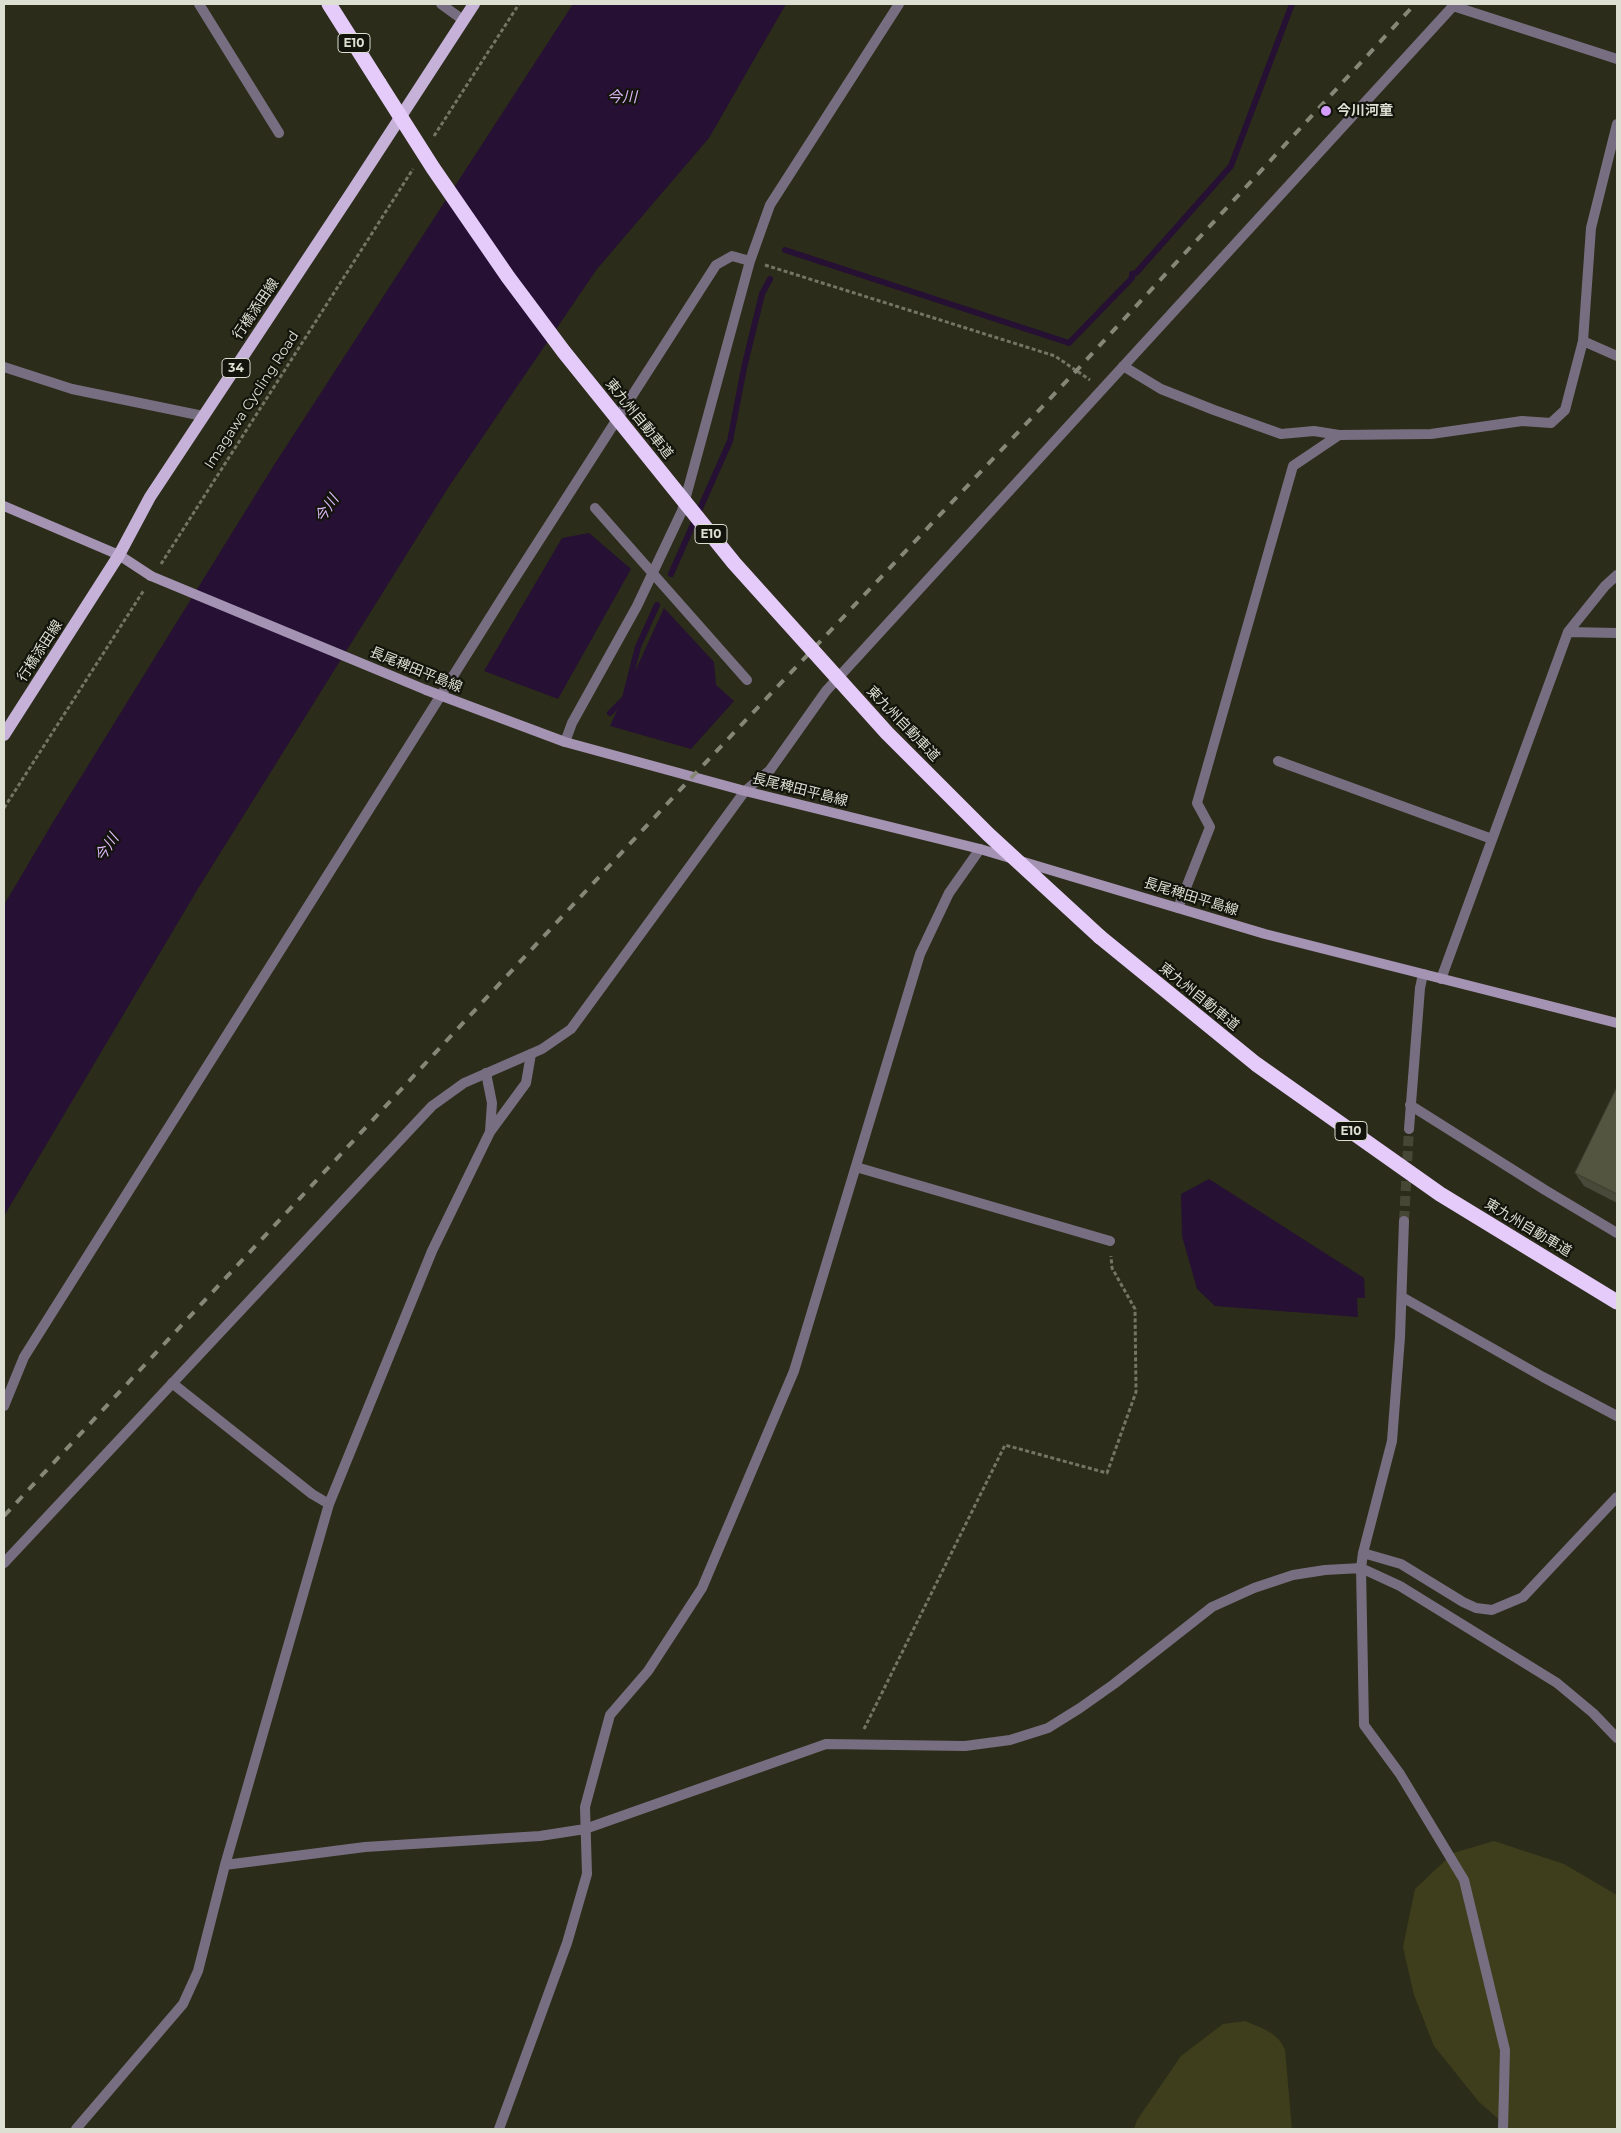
<!DOCTYPE html>
<meta charset="utf-8">
<style>
body{margin:0}
#map{position:relative;width:1621px;height:2133px;overflow:hidden;background:#2b2c19;font-family:Montserrat,sans-serif}
canvas{display:block}
.frame{position:absolute;inset:0;border:5px solid #dedfd3;pointer-events:none}
</style>
<div id="map">
<canvas width="1621" height="2133"></canvas>
<div class="frame"></div>
</div>
<script>
const g = document.querySelector('canvas').getContext('2d');
g.lineJoin = 'round';
function fill(path, color) { g.fillStyle = color; g.fill(path, 'evenodd'); }
function strokePath(path, color, width, dash) { g.strokeStyle = color; g.lineWidth = width; g.lineCap = dash ? 'butt' : 'round'; g.setLineDash(dash || []); g.stroke(path); }
function write(font, color, halo, rows, align = 'center') {
  g.font = font + ' Montserrat,"Noto Sans JP",sans-serif'; g.lineWidth = 4.5; g.setLineDash([]); g.textBaseline = 'middle'; g.strokeStyle = halo; g.fillStyle = color; for (const [text, x, y, turn = 0] of rows) {
    g.save(); g.translate(x, y); g.rotate((+turn || 0) * Math.PI / 180); g.textAlign = isNaN(turn) ? turn : align; if (halo) g.strokeText(text, 0, 0); g.fillText(text, 0, 0); g.restore();
  }
}
const green = new Path2D(`
 M1494 1841 1564 1864 1617 1895V2129H1510L1479 2102 1434 2046 1414 1995 1403 1947 1415 1889 1453 1853Z
 M1245 2021C1261 2028 1278 2032 1285 2050L1292 2129H1134L1137 2120 1181 2056 1223 2024Z`);
const water = new Path2D(`
 M573 4H786L709 138 597 269 448 488 199 887 4 1216V905L53 822 274 465Z
 M589 533 631 569 558 699 484 671 562 538Z
 M664 608 714 662 716 685 734 701 691 749 610 726Z
 M1209 1179 1364 1278 1365 1298H1357L1358 1317 1215 1306 1197 1289 1182 1236 1181 1194Z`);
const stream = new Path2D(`
 M785 250 1069 343 1132 278V274L1136 273 1231 166 1292 4
 M671 574 730 441 744 368 762 294 770 279
 M610 713 625 698 638 647 657 605`);
const minorTunnel = new Path2D(`
 M1404 1221 1409 1129`);
const path = new Path2D(`
 M434 136 519 4
 M765 265 1055 356 1090 380
 M161 564 413 169
 M4 808 144 590
 M864 1729 1005 1445 1107 1473 1136 1392 1135 1309 1112 1268 1111 1256`);
const minor = new Path2D(`
 M199 4 279 133
 M441 4 463 20
 M1453 6 1617 59
 M1617 124 1591 228 1583 341 1617 356
 M1123 366 1161 389 1214 410 1281 434 1314 431 1339 435 1431 434 1522 421 1551 423 1565 410 1583 341
 M4 367 72 389 203 416
 M595 508 747 680
 M1568 632 1617 633
 M565 742 572 723 637 606 682 511 750 261
 M1278 761 1492 839
 M745 791 770 770 826 691 1455 4
 M1178 908 1210 827 1197 803 1293 466 1339 435
 M1441 979 1568 632 1605 586 1617 575
 M486 1073 492 1103 490 1131
 M1410 1105 1545 1190 1617 1233
 M1409 1129 1420 988 1423 974
 M856 1167 1110 1241
 M1404 1221 1400 1337 1392 1441 1363 1553 1361 1568 1364 1725 1400 1774 1464 1880 1505 2050 1503 2129
 M1402 1297 1543 1377 1617 1416
 M172 1383 312 1494 329 1504
 M4 1406 24 1357 506 592 716 265 732 256 750 261 770 205 899 4
 M1363 1553 1401 1564 1463 1602 1476 1608 1492 1610 1523 1597 1617 1497
 M225 1865 365 1847 540 1836 585 1829 826 1744 965 1746 1010 1740 1048 1728 1080 1708 1114 1684 1212 1607 1254 1588 1293 1575 1325 1570 1361 1568 1400 1586 1557 1683 1593 1713 1617 1738
 M76 2129 183 2004 198 1971 225 1865 329 1504 432 1251 490 1132 526 1083 531 1054
 M499 2129 567 1943 587 1874 585 1807 610 1715 648 1671 702 1588 794 1371 920 954 949 893 980 849`);
const tertiary = new Path2D(`
 M4 1563 432 1106 464 1083 542 1049 571 1029 745 791`);
const secondary = new Path2D(`
 M4 506 119 555 151 576
 M426 690 565 742 745 791 980 849 1265 934 1617 1023`);
const primary = new Path2D(`
 M4 735 119 555 150 497 353 190 474 4`);
const motorway = new Path2D(`
 M329 4 379 83
 M1100 937 1256 1064 1440 1194 1617 1302`);
const rail = new Path2D(`
 M4 1516 693 776 1077 370 1415 4`);
const secondaryBridge = new Path2D(`
 M151 576 426 690`);
const motorwayBridge = new Path2D(`
 M379 83 433 168 508 277 564 352 734 563 887 733 988 834 1100 937`);
const wall = new Path2D(`
 M1617 1087V1203L1584 1186 1575 1173Z`);
const building = new Path2D(`
 M1617 1087V1194L1575 1173Z`);
const markers = [
 [1326,111,6,"#d49cfc"]
];
const shields = [
 [354,43,32],
 [236,368,28],
 [711,534,32],
 [1351,1131,32]
];
const shieldNames = [
 ["E10",354,43],
 ["34",236,368],
 ["E10",711,534],
 ["E10",1351,1131]
];
const poiNames = [
 ["今川河童",1337,111]
];
const streetNames = [
 ["行橋添田線",256,309,-56],
 ["Imagawa Cycling Road",252,400,-57],
 ["東九州自動車道",639,419,51],
 ["行橋添田線",40,651,-57],
 ["長尾稗田平島線",416,670,22],
 ["東九州自動車道",903,724,46],
 ["長尾稗田平島線",800,790,14],
 ["長尾稗田平島線",1191,897,17],
 ["東九州自動車道",1199,997,39],
 ["東九州自動車道",1528,1228,31]
];
const waterNames = [
 ["今川",622,98],
 ["今川",327,509,-57],
 ["今川",107,848,-57]
];
fill(green, '#3e3e1c');
fill(water, '#261033');
strokePath(stream, '#261033', 6);
strokePath(minorTunnel, '#464735', 10, [10, 5]);
strokePath(path, '#747565', 3, [4, 2.5]);
strokePath(minor, '#786e81', 10);
strokePath(tertiary, '#786e81', 10);
strokePath(secondary, '#a493b2', 10);
strokePath(primary, '#c6b1d8', 12);
strokePath(motorway, '#e5cbfa', 15);
strokePath(rail, '#868777', 4, [9, 9]);
strokePath(secondaryBridge, '#a493b2', 10);
strokePath(motorwayBridge, '#e5cbfa', 15);
fill(wall, '#484938');
fill(building, '#545541');
strokePath(building, '#3b3c2e', 1);
for (const [x, y, r, color] of markers) { const dot = new Path2D(); dot.arc(x, y, r, 0, 2 * Math.PI); g.fillStyle = color; g.fill(dot); strokePath(dot, '#13140b', 2); }
for (const [x, y, w] of shields) { const box = new Path2D(); box.roundRect(x - w / 2, y - 9.5, w, 19, 4); g.fillStyle = '#13140b'; g.fill(box); strokePath(box, '#dedfd3', 1); }
write('bold 12px', '#dedfd3', null, shieldNames);
write('bold 14px', '#dedfd3', '#13140b', poiNames, 'left');
write('14px', '#dedfd3', '#13140b', streetNames);
write('italic 15px', '#dfb9fc', '#13140b', waterNames);
</script>
